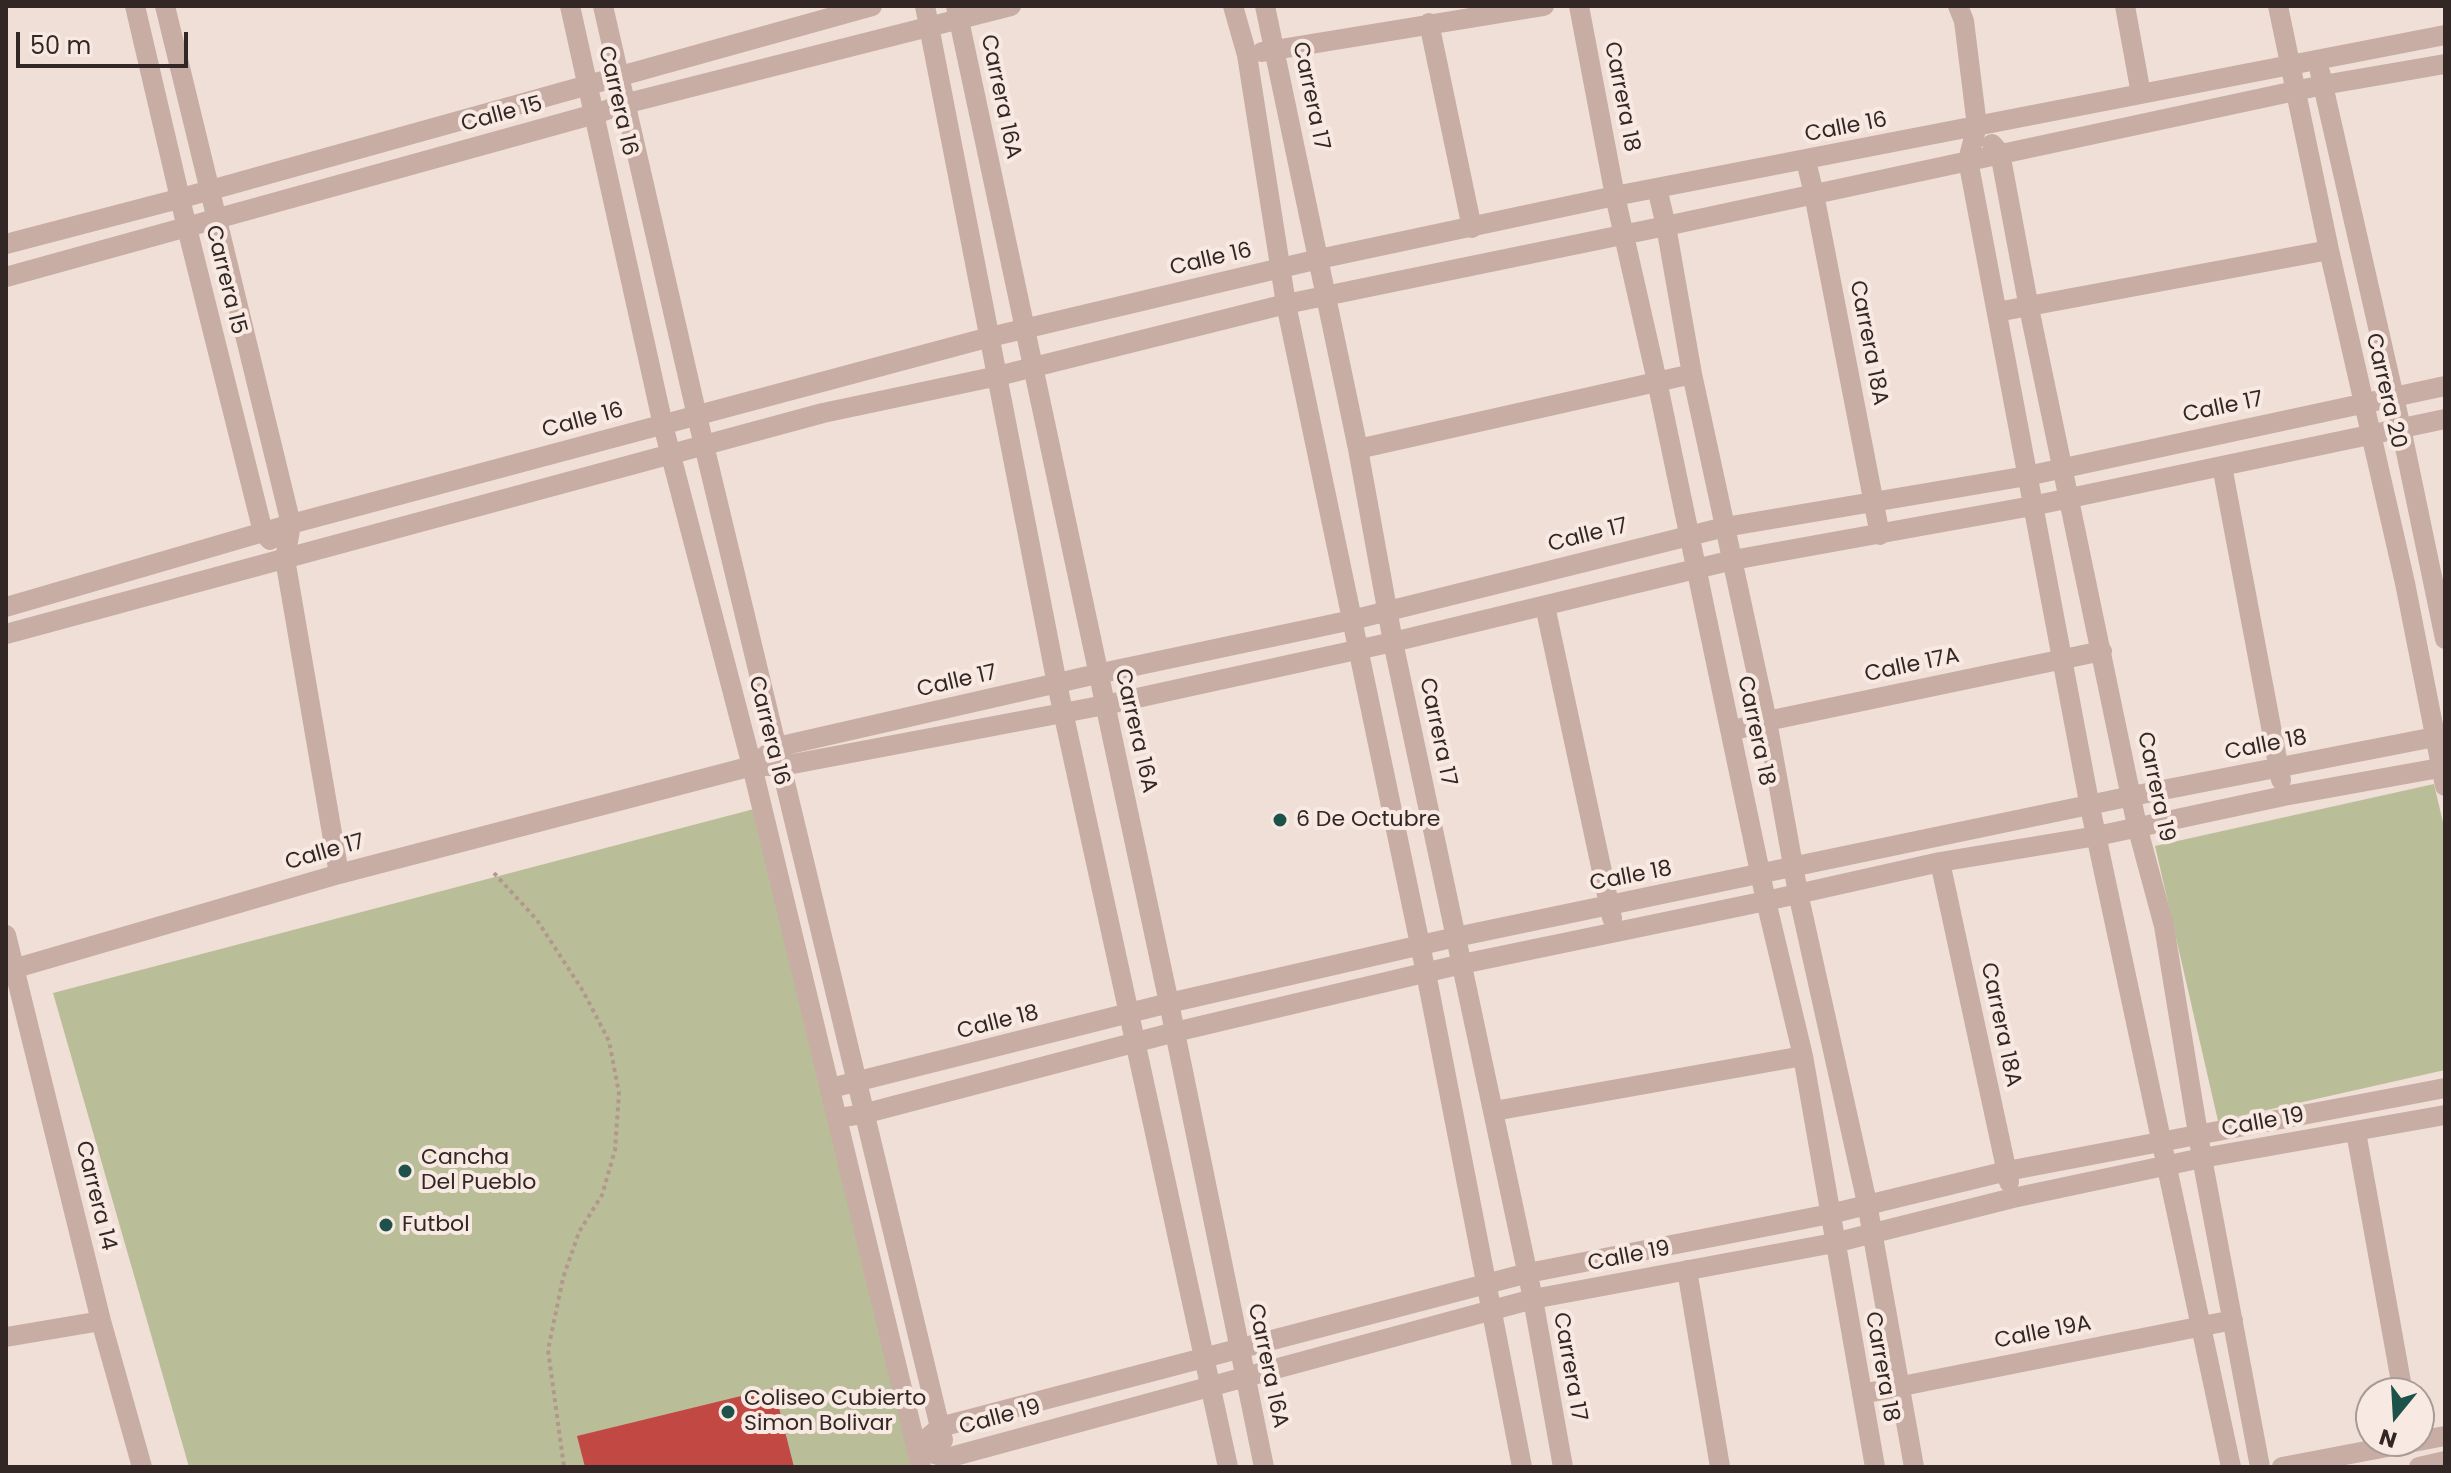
<!DOCTYPE html>
<style>
body{margin:0}
#map{position:relative;width:2451px;height:1473px;overflow:hidden;background:#f0dfd7;font-family:Poppins,sans-serif}
canvas{display:block}
.frame{position:absolute;inset:0;border:8px solid #332725;pointer-events:none}
.north{position:absolute;left:2355px;top:1377px;width:80px;height:80px;box-sizing:border-box;background:#f8eae3;border:2px solid #a99c97;border-radius:50%;rotate:198deg;font-size:22px;font-weight:700;line-height:32px;text-align:center;color:#332725}
.north::after{content:'';display:block;margin:auto;width:28px;height:36px;background:#1d524b;clip-path:polygon(50% 0,100% 100%,50% 72%,0 100%)}
.scale{position:absolute;left:16px;top:32px;width:172px;height:36px;box-sizing:border-box;border:4px solid #332725;border-top:0;padding-left:10px;font-size:24px;line-height:28px;white-space:nowrap;color:#332725;-webkit-text-stroke:6px #f8eae3;paint-order:stroke}
</style>
<div id="map">
<canvas width="2451" height="1473"></canvas>
<div class="frame"></div>
<div class="north">N</div>
<div class="scale">50 m</div>
</div>
<script>
const g = document.querySelector('canvas').getContext('2d');
g.lineJoin = 'round';
function fill(path, color) { g.fillStyle = color; g.fill(path, 'evenodd'); }
function strokePath(path, color, width, dash) { g.strokeStyle = color; g.lineWidth = width; g.lineCap = dash ? 'butt' : 'round'; g.setLineDash(dash || []); g.stroke(path); }
function write(font, color, halo, rows, align = 'center') {
  g.font = font + ' Poppins,sans-serif'; g.lineWidth = 8; g.setLineDash([]); g.textBaseline = 'middle'; g.strokeStyle = halo; g.fillStyle = color; for (const [text, x, y, turn = 0] of rows) {
    g.save(); g.translate(x, y); g.rotate((+turn || 0) * Math.PI / 180); g.textAlign = isNaN(turn) ? turn : align; if (halo) g.strokeText(text, 0, 0); g.fillText(text, 0, 0); g.restore();
  }
}
const green = new Path2D(`
 M2434 784 2445 831V1070L2218 1121 2155 846Z
 M754 809 913 1467H189L53 993Z`);
const building = new Path2D(`
 M774 1388 794 1467H585L577 1436Z`);
const path = new Path2D(`
 M494 873 537 920 583 991 609 1041 619 1093 615 1150 602 1195 579 1232 563 1278 548 1350 564 1467`);
const minor = new Path2D(`
 M135 6 187 228 263 532 270 540
 M165 6 291 524 285 559 339 874
 M570 6 663 425 752 766 921 1467
 M603 6 697 416 943 1440
 M925 6 1057 684 1228 1467
 M956 6 1169 1003 1264 1467
 M1233 6 1247 55 1286 304 1426 973 1522 1467
 M1265 6 1358 449 1393 642 1533 1299 1563 1467
 M1579 6 1615 196 1657 381 1766 901 1803 1056 1875 1467
 M1958 6 1964 21 1977 126 1968 160 2090 807 2231 1467
 M2125 6 2141 94
 M2278 6 2329 250 2405 583 2445 786
 M1429 23 1472 228
 M1262 52 1544 6
 M2320 72 2401 428 2445 639
 M1992 144 2000 153 2029 308 2137 826 2164 926 2202 1158 2260 1467
 M1806 161 1814 194 1880 535
 M1657 188 1666 226 1692 374 1767 721 1798 893 1867 1203 1914 1467
 M6 244 182 198 872 6
 M6 277 595 114 624 104 1011 6
 M1997 312 2329 250
 M1358 449 1692 374
 M2222 466 2281 780
 M1545 606 1612 918
 M6 607 291 524 990 337 1319 259 1615 196 2445 35
 M6 634 823 413 998 376 1286 304 1666 226 2323 85 2445 64
 M1731 731 1767 721 2102 651
 M752 766 777 747 1097 674 1352 620 1725 527 2027 476 2445 386
 M1940 862 2009 1182
 M6 935 101 1321 142 1467
 M6 971 339 874 752 766H782L1105 705 1393 642 1733 560 2032 506 2445 419
 M831 1088 1169 1003 1456 937 2132 796 2445 735
 M1494 1111 1803 1056
 M839 1118 863 1114 1175 1032 1462 964 1766 901 1940 862 2097 836 2284 796 2445 767
 M2356 1132 2403 1393
 M1687 1270 1720 1467
 M6 1337 101 1321
 M1862 1394 2233 1320
 M916 1448 940 1427 1528 1273 1830 1214 2007 1171 2445 1088
 M916 1448 947 1458 1533 1299 1834 1243 2013 1198 2202 1158 2445 1115`);
const tertiary = new Path2D(`
 M2282 1467 2445 1436
 M2419 1467 2445 1461`);
const markers = [
 [1280,820,8,"#1d524b"],
 [405,1171,8,"#1d524b"],
 [386,1225,8,"#1d524b"],
 [728,1412,8,"#1d524b"]
];
const streetNames = [
 ["Carrera 17",1310,96,78],
 ["Carrera 16A",1000,97,78],
 ["Carrera 18",1621,97,79],
 ["Carrera 16",617,101,77],
 ["Calle 15",502,115,-15],
 ["Calle 16",1846,128,-11],
 ["Calle 16",1211,260,-13],
 ["Carrera 15",225,280,76],
 ["Carrera 18A",1868,343,79],
 ["Carrera 20",2385,391,77],
 ["Calle 17",2223,408,-12],
 ["Calle 16",583,421,-15],
 ["Calle 17",1588,536,-14],
 ["Calle 17A",1912,666,-12],
 ["Calle 17",957,682,-13],
 ["Carrera 16",768,731,76],
 ["Carrera 16A",1135,731,77],
 ["Carrera 18",1755,731,78],
 ["Carrera 17",1437,732,78],
 ["Calle 18",2266,746,-11],
 ["Carrera 19",2155,787,78],
 ["Calle 17",325,853,-16],
 ["Calle 18",1631,877,-11],
 ["Calle 18",998,1023,-14],
 ["Carrera 18A",2000,1025,78],
 ["Calle 19",2263,1123,-10],
 ["Carrera 14",95,1196,76],
 ["Calle 19",1629,1257,-11],
 ["Calle 19A",2043,1333,-11],
 ["Carrera 16A",1267,1366,78],
 ["Carrera 17",1569,1367,80],
 ["Carrera 18",1881,1367,80],
 ["Calle 19",1000,1418,-15]
];
const poiNames = [
 ["6 De Octubre",1296,820],
 ["Cancha",421,1158],
 ["Del Pueblo",421,1183],
 ["Futbol",402,1225],
 ["Coliseo Cubierto",744,1399],
 ["Simon Bolivar",744,1424]
];
fill(green, '#b9be98');
fill(building, '#c24943');
strokePath(path, '#b3978e', 4, [4, 4]);
strokePath(minor, '#c7ada4', 20);
strokePath(tertiary, '#c7ada4', 20);
for (const [x, y, r, color] of markers) { const dot = new Path2D(); dot.arc(x, y, r, 0, 2 * Math.PI); g.fillStyle = color; g.fill(dot); strokePath(dot, '#f8eae3', 3); }
write('22px', '#332725', '#f8eae3', streetNames);
write('22px', '#332725', '#f8eae3', poiNames, 'left');
</script>
